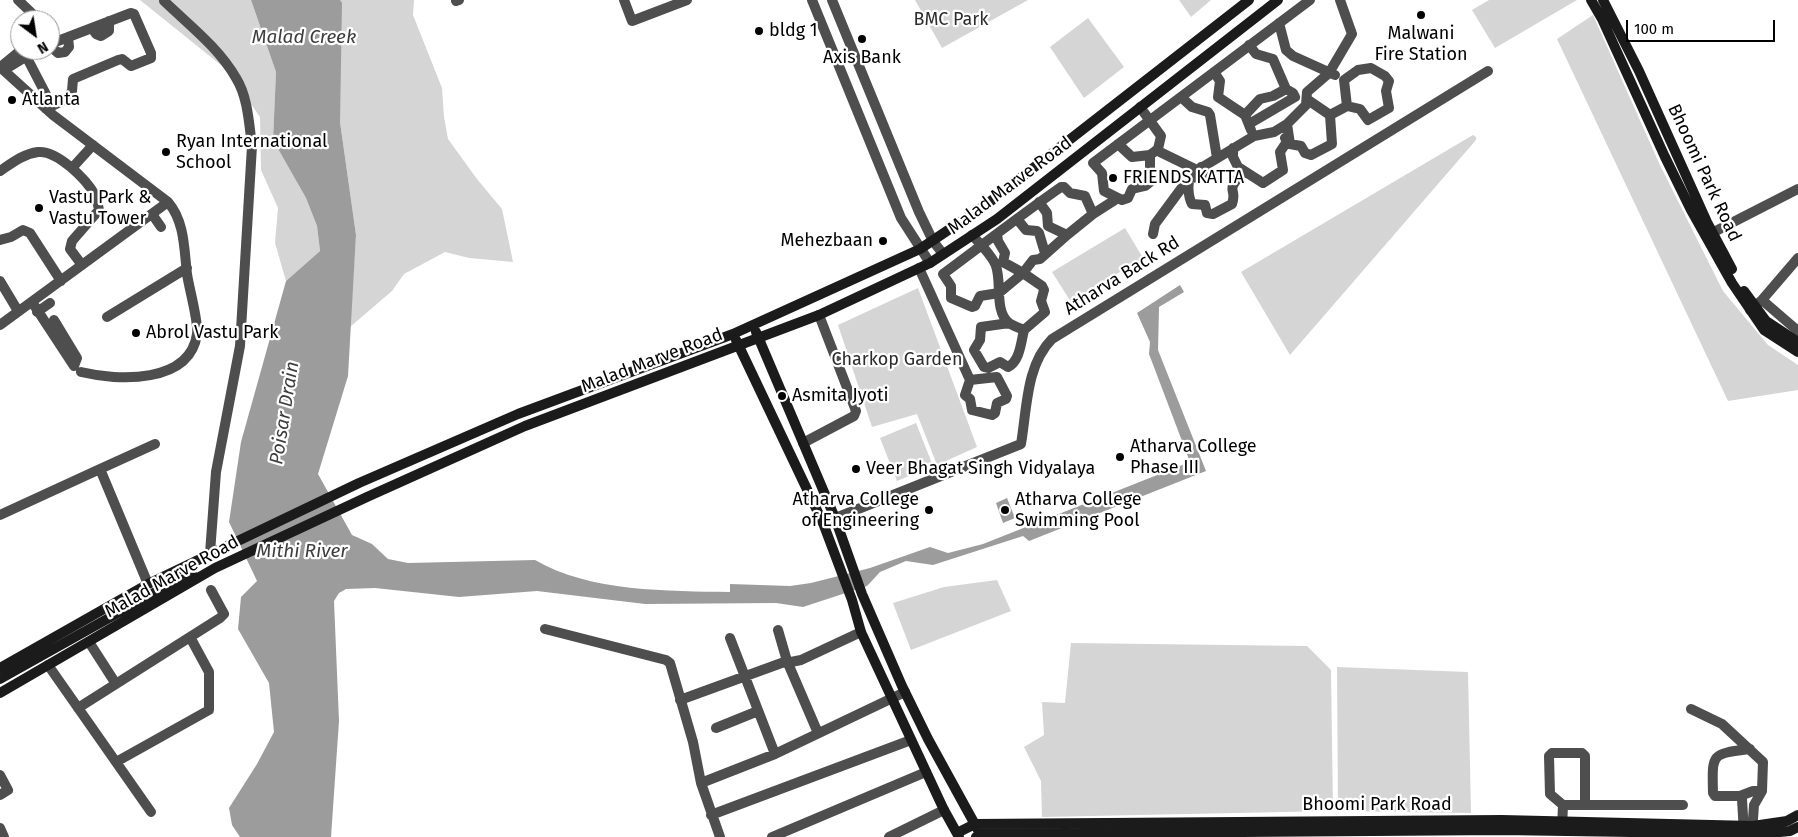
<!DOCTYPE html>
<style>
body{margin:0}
#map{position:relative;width:1798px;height:837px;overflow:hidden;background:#fff;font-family:"Fira Sans",sans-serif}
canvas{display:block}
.north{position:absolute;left:10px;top:10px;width:50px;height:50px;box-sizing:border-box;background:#fff;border:1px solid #999;border-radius:50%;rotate:149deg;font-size:14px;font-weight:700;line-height:20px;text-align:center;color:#000}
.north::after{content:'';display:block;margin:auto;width:18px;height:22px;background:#000;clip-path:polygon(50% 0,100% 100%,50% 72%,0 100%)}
.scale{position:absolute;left:1626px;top:20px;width:149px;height:22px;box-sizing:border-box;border:2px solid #000;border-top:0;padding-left:6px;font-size:15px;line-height:18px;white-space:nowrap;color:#000;-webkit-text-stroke:4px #fff;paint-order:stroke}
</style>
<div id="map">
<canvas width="1798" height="837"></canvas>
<div class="north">N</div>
<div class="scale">100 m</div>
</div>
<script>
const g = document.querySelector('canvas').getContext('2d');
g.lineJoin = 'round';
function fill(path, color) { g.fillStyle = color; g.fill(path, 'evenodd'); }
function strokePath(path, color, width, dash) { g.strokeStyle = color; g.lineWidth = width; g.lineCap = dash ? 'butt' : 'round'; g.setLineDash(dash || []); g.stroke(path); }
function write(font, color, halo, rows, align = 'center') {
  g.font = font + ' "Fira Sans",sans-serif'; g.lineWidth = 4.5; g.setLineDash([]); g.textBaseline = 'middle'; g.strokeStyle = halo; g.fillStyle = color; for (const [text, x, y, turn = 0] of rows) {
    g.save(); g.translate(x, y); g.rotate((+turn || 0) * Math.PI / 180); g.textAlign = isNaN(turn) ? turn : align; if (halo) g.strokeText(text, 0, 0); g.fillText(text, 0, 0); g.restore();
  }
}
const green = new Path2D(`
 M140 0H251L276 72 273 140 306 198 317 226 320 251 286 281 275 243 278 208 261 170 260 117 227 70Z
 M340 0H414L413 15 442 88 444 117 448 139 477 179 502 209 513 262 469 258 445 252 404 274 392 291 350 327 356 235 340 122Z
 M915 0H1028L942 48Z
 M1179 0H1211L1191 17Z
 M1489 0H1577L1495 48 1472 10Z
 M1593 15 1659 163 1723 291 1768 345 1798 365V390L1728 401 1557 39Z
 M1088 18 1124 67 1084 98 1050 47Z
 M1473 135 1476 137V140L1290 355 1241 272Z
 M1125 228 1143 258 1071 302 1052 272Z
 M918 288 977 447 937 465 917 414 872 427 838 325Z
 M916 423 933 466 897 481 880 438Z
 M997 580 1011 611 911 650 893 603 944 587Z
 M1071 643 1307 646 1331 670 1333 811 1042 817 1041 781 1024 747 1044 735 1042 702 1065 703Z
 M1337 667 1468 672 1471 813 1338 811Z`);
const water = new Path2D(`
 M251 0H340L342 3 340 122 356 235 348 376 318 474 352 535 372 544 388 559 408 563 535 560C589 592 669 591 730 592V584L790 586 811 583 870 568 930 547 948 553 983 544 1190 462 1149 354 1150 342 1137 313 1180 285 1184 292 1159 307 1158 350 1206 471 1029 541 1023 536 933 565 906 561 880 572 867 586 803 607 776 603 645 604 537 591 459 597 375 588 346 589 339 593 334 601 339 721 331 837H240L232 825 229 808 257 764 274 732 269 683 238 629 241 597 257 581 229 522 241 442 286 281 320 251 317 226 306 198 273 140 276 72Z
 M1007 498 1015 518 1003 523 996 503Z`);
const minor = new Path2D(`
 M18 0 39 20
 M624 0 632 21 687 0
 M812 0 901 218 930 263
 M832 0 919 212 933 241 943 254
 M164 1C189 25 219 48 236 78 248 97 249 124 252 146L240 346 216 472 210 553
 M456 1 459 0
 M1279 23 1286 50 1293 56 1335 75
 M92 28 96 34 101 36 109 31V21
 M50 46 58 53 65 52 69 47 68 37
 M26 56 52 106
 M4 64 21 50
 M0 67 53 115 168 202 0 325
 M1371 68 1385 76 1389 81 1386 91 1389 108 1368 120 1360 109 1347 106 1344 80 1358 70Z
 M4 70 37 50
 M1214 72 1220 81 1218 97 1245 115 1251 130
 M1181 97 1192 107 1208 112 1210 115 1217 158
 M1140 107 1161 136 1158 149 1160 152 1197 170
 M46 109 66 99 72 91 73 79 118 60 122 59 131 66 151 58V53L134 14 131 13 50 44
 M1245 115 1260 99 1273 96 1286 89
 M1330 115 1347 106
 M1249 124 1295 97 1293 93 1286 89 1273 59 1256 54 1249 45
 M1287 124 1290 144 1301 146 1305 153 1311 155 1332 144 1330 115 1308 100
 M1118 144 1132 157 1150 155
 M1233 148V157L1238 167 1263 183 1283 170 1280 152 1288 140 1285 138
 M1158 149 1150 155V182L1145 186 1132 189 1128 198 1122 200 1104 191 1102 173 1093 163 1310 0
 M73 167 93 145
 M0 171C12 163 23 154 38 152 57 150 86 179 95 195 97 199 98 205 99 210L72 241 70 249 82 265
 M1244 172C1223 193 1238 187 1232 204L1213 214 1207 213 1205 205 1192 204C1188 197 1187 182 1191 174L1254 136 1274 132 1287 124 1306 105 1307 92 1329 73 1352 34 1340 0
 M1039 202 1047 213 1048 226 1067 235 1093 214 1118 198
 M152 214 161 227
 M1017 219 1026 230 1037 231 1039 233 1045 253
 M997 234 998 241 1005 253 1003 262 1023 273 1033 260 1040 259 1067 235
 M1153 234 1155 224 1189 178 1202 177 1204 171 1201 167
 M972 235C980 244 992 255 996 266 1002 283 994 311 1009 323 1013 326 1020 328 1024 330L1045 312 1041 301 1044 290 1042 286 1023 273 999 293 980 296 975 306 972 307 951 298V286L943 274C982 245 1021 215 1061 187H1064L1070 193 1085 196 1093 214
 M0 240 11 237 23 230 30 233 61 281
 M919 268 970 380 965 395 970 399 972 410 992 415 995 413 997 403 1006 399 1007 396 997 377 970 380
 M0 281 18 311
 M1762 300 1798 258
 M32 302 74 366 77 358 54 320
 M1750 310 1762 300 1798 331
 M37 312 50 303
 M107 317 187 268
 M1009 323 981 327 980 340 974 350 984 367 988 368 1000 362 1008 367C1020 361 1021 342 1024 330
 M81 372C118 381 190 384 197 334 199 323 189 288 187 274 184 249 185 222 168 202
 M803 443 854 416 856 411 819 315
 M100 469 155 444
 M0 515 100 469 148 584
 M823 523 1021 444C1027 409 1026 365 1052 339L1488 71
 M545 629 666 660 670 663 693 742 701 783 720 837
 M778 630 787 661 818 733
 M730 638 775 754
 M89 642 116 684
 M48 665 151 812
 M680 700 787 661 791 662 801 660 861 632
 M78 708 220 618 224 614 211 590
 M1691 709 1722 724 1763 762 1762 791 1754 805 1752 833
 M716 728 758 711
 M116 762 209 710V672L190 637
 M0 775 8 790 0 795
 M701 783 775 754 905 692
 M1740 796 1753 791H1762
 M1585 805H1683
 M711 815 911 740
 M0 828 4 837
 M1562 829 1563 805 1550 794 1549 756 1552 753H1582L1585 756V805H1563
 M1744 834 1742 799 1740 796H1715L1713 793C1712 753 1711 754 1750 749
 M772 837 926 772
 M889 837 944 810`);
const tertiary = new Path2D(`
 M1706 236 1798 189`);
const secondary = new Path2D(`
 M1591 0 1602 19 1665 157 1691 210 1732 283 1764 330 1798 352
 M1603 0 1639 71 1707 222 1732 269
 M1744 291 1766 321 1798 342
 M756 332 835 518 862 594 902 686 928 739 978 830
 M736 340 823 523 852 600 861 632 944 810 959 837
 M0 668 148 584 359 483 518 414 733 334 920 249 987 204 1249 0
 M0 679 175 581 195 577
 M0 693 215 568 367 497 525 426 819 315 930 263 997 219 1278 0
 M957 833 975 824 1502 820 1753 826 1787 821 1798 815
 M976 837 981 834 1502 830 1760 834 1790 831 1798 827`);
const markers = [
 [1421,15,5,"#000"],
 [759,31,5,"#000"],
 [862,39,5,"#000"],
 [12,100,5,"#000"],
 [166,152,5,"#000"],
 [1113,178,5,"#000"],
 [39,208,5,"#000"],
 [883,241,5,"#000"],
 [136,333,5,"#000"],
 [782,396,5,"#000"],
 [1120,457,5,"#000"],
 [856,469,5,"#000"],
 [929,510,5,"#000"],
 [1005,510,5,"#000"]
];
const parkNames = [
 ["BMC Park",951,20],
 ["Charkop Garden",897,360]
];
const poiNames = [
 ["bldg 1",769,31],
 ["Malwani",1421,34,"center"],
 ["Fire Station",1421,55,"center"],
 ["Axis Bank",862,58,"center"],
 ["Atlanta",22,100],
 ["Ryan International",176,142],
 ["School",176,163],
 ["FRIENDS KATTA",1123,178],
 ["Vastu Park &",49,198],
 ["Vastu Tower",49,219],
 ["Mehezbaan",873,241,"right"],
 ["Abrol Vastu Park",146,333],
 ["Asmita Jyoti",792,396],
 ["Atharva College",1130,447],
 ["Phase III",1130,468],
 ["Veer Bhagat Singh Vidyalaya",866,469],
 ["Atharva College",919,500,"right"],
 ["of Engineering",919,521,"right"],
 ["Atharva College",1015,500],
 ["Swimming Pool",1015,521]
];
const streetNames = [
 ["Bhoomi Park Road",1704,173,65],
 ["Malad Marve Road",1010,186,-37],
 ["Atharva Back Rd",1122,276,-32],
 ["Malad Marve Road",652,361,-21],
 ["Malad Marve Road",172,577,-29],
 ["Bhoomi Park Road",1377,805]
];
const waterNames = [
 ["Malad Creek",304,38],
 ["Poisar Drain",285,413,-81],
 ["Mithi River",302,552]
];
fill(green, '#d5d5d5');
fill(water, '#9c9c9c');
strokePath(minor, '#4e4e4e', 10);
strokePath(tertiary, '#4e4e4e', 10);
strokePath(secondary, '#1b1b1b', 10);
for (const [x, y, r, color] of markers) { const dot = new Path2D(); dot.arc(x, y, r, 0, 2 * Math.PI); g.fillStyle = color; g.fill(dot); strokePath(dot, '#fff', 2); }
write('18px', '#2c2c2c', '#fff', parkNames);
write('18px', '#000', '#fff', poiNames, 'left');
write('18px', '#000', '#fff', streetNames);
write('italic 19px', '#3d3d3d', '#fff', waterNames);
</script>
